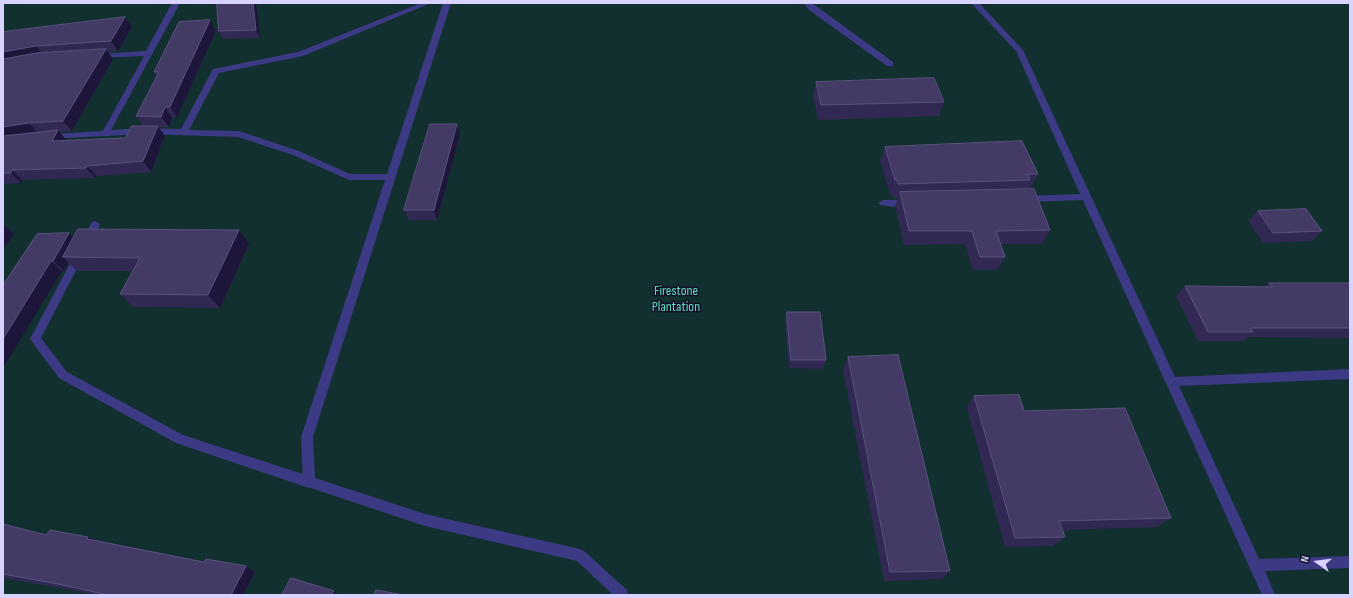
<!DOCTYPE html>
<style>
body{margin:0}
#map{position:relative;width:1353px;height:598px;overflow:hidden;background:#130f26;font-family:"Sofia Sans Condensed",sans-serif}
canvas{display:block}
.frame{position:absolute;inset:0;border:4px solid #d9d4ff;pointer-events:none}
.north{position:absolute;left:1297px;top:542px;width:40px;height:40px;-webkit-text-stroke:3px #130f26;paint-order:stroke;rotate:284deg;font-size:11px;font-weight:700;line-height:16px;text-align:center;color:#d9d4ff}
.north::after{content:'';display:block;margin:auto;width:14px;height:18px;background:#d9d4ff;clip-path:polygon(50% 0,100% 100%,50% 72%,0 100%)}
</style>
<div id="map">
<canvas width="1353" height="598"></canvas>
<div class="frame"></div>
<div class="north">N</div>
</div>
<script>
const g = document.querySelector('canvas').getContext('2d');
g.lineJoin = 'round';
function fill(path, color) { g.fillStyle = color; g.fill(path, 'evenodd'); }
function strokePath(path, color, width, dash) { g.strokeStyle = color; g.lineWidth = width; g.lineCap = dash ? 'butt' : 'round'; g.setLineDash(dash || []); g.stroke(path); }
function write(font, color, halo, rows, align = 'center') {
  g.font = font + ' "Sofia Sans Condensed",sans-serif'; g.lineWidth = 3; g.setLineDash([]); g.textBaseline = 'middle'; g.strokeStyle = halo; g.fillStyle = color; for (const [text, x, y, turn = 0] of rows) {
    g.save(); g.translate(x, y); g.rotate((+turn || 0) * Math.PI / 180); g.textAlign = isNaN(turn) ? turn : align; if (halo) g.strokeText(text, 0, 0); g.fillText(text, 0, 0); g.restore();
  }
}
const green = new Path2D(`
 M3 3H1350V595H3Z`);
const service = new Path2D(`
 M804 3H812L893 62V66H887L809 10Z
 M95 221 100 224 92 240 90 243H84L82 240 92 222Z
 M79 251 82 252 84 255 41 338 67 372 183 435 309 476 313 478 315 482 313 486 309 488 176 443 59 378 30 339 76 252Z`);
const minor = new Path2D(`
 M172 3H180L111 130 144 128 181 129 213 69 298 52 421 3H431L303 56 219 73 189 130 239 131 299 151 350 174H387L443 3H451L313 437 315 478 425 514 580 549 584 551 627 590 628 595H613L577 561 425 526 305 486 303 482 301 437 385 180H349L293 155 238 137 144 134 48 139 47 137 48 135 51 134 103 131 144 56 98 58 94 56 98 54 146 51Z
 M971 3H979L1023 50 1175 377 1350 369V379L1179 386 1259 559 1350 556V568L1265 571 1275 595H1262L1083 200 1025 202 1020 199 1025 196 1080 194 1016 51Z
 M883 200H909L914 203C909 208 883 208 878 203Z`);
const wall = new Path2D(`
 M217 3H256L260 38 223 39 219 31Z
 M125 17 132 27 118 51 108 52 113 59 72 131 59 132 66 140 125 138 143 126 136 116 157 77 154 72 216 31 177 117 172 118 169 127H158L165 136 151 172 96 176 95 178 22 180 21 183 3 184V32Z
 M816 82 944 102 939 116 818 120 813 96Z
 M457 124 460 134 437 220H409L404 210Z
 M885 147 1038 174 1030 188H1026L1025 189 1050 230 1042 244H1001L1005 257 997 270H973L965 244 904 245 895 206 898 198H893L892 194H890L880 161Z
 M1258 211 1322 231 1312 241 1263 243 1248 221Z
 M74 238 249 244 220 308 133 307 120 294 133 271H77L68 262 64 271H62L3 285Z
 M1269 283H1350V338L1248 337 1243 341H1198L1176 296 1185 286 1265 287Z
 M787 312 826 360 823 369 789 368 785 321Z
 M848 357 950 571 942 579 884 581 843 370Z
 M974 396 1024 411 1171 518 1157 527 1062 530 1065 537 1053 546 1005 547 967 408Z
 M3 524 46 535 96 540 204 562 246 566 255 572 243 595H96L72 590 3 578Z`);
const shadedWall = new Path2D(`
 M253 3H256L260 38 256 30Z
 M125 17 132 27 118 51 111 41Z
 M210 20 216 31 177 117 170 107Z
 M36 46 44 56 3 64V52Z
 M106 49 113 59 72 131 63 121Z
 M165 107 172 118 169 127 161 117Z
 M29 123 39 134 3 138V127Z
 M457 124 460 134 437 220 434 210Z
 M158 126 165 136 151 172 143 161Z
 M58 130 67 141H52Z
 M87 166 96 176 95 178 86 168Z
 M12 170 22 180 21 183 11 173Z
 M3 224 14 234 3 249Z
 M239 230 249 244 220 308 208 295Z
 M69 233 79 243 63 257 68 262 64 271 53 261Z
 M51 261 62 271 3 368V339Z
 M88 537 101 543 87 539Z
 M246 566 255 572 243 595H231Z
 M334 591 339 595H331Z`);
const building = new Path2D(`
 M217 3H253L256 30 219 31Z
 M125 17 111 41 36 46 3 52V32Z
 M210 20 170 107H165L161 117 136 116 159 72H154L179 22Z
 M106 49 63 121 29 123 3 127V59L36 53Z
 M934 78 944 102 821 105 816 82Z
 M430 124H457L434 210H404Z
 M132 126H158L143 161 87 166 86 168 12 170 11 173H3V136L58 130 52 141 125 138Z
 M1022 141 1038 174H1028L1030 180 898 184 897 180H895L885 147Z
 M1034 189 1050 230 996 231 1005 257H980L972 231H909L900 192Z
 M1306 209 1322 231 1273 233 1258 211Z
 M78 229 239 230 208 295 120 294 140 258 63 257Z
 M69 233 53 261H51L3 339V285L37 234Z
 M1269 283H1350V328H1251L1253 332H1208L1185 286 1272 287Z
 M787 312H820L826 360H791Z
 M898 355 950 571 890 572 848 357Z
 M1019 395 1024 411 1125 408 1171 518 1059 521 1065 537 1015 538 974 396Z
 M3 524 46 535 50 530 88 537 87 539 204 562 206 559 246 566 231 595H108L58 584 3 574Z
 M291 578 334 591 331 595H282Z
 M376 590 404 595H374Z`);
const parkNames = [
 ["Firestone",676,291],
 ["Plantation",676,307]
];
fill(green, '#12302f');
fill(service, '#3d3a85');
fill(minor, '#3d3a85');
fill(wall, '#312854');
fill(shadedWall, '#1d163a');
fill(building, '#433a66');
strokePath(building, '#5a527e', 1);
write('14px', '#5fe0c0', '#130f26', parkNames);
</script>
